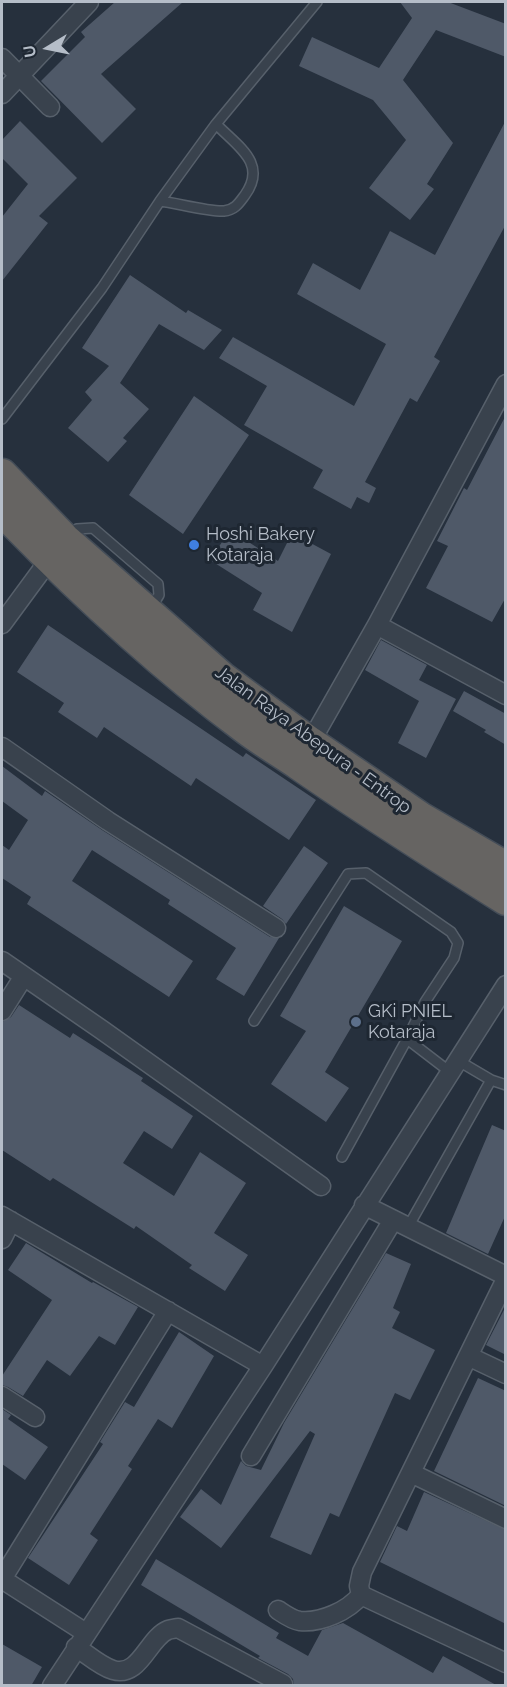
<!DOCTYPE html>
<style>
body{margin:0}
#map{position:relative;width:507px;height:1687px;overflow:hidden;background:#26303d;font-family:Raleway,sans-serif}
canvas{display:block}
.frame{position:absolute;inset:0;border:3px solid #b5bdc8;pointer-events:none}
.north{position:absolute;left:18px;top:18px;width:60px;height:60px;-webkit-text-stroke:4px #1e2732;paint-order:stroke;rotate:260deg;font-size:16px;font-weight:700;line-height:24px;text-align:center;color:#b5bdc8}
.north::after{content:'';display:block;margin:auto;width:21px;height:27px;background:#b5bdc8;clip-path:polygon(50% 0,100% 100%,50% 72%,0 100%)}
</style>
<div id="map">
<canvas width="507" height="1687"></canvas>
<div class="frame"></div>
<div class="north">U</div>
</div>
<script>
const g = document.querySelector('canvas').getContext('2d');
g.lineJoin = 'round';
function fill(path, color) { g.fillStyle = color; g.fill(path, 'evenodd'); }
function strokePath(path, color, width, dash) { g.strokeStyle = color; g.lineWidth = width; g.lineCap = dash ? 'butt' : 'round'; g.setLineDash(dash || []); g.stroke(path); }
function write(font, color, halo, rows, align = 'center') {
  g.font = font + ' Raleway,sans-serif'; g.lineWidth = 6; g.setLineDash([]); g.textBaseline = 'middle'; g.strokeStyle = halo; g.fillStyle = color; for (const [text, x, y, turn = 0] of rows) {
    g.save(); g.translate(x, y); g.rotate((+turn || 0) * Math.PI / 180); g.textAlign = isNaN(turn) ? turn : align; if (halo) g.strokeText(text, 0, 0); g.fillText(text, 0, 0); g.restore();
  }
}
const building = new Path2D(`
 M115 2H183L101 74 136 109 102 143 41 81 85 37 81 32Z
 M400 2H448L506 24V57L436 30 403 80 453 143 427 184 434 189 410 220 369 188 406 140 373 100 299 66 312 37 379 68 412 18Z
 M506 120V224L434 357 440 361 417 402 410 398 365 482 376 488 369 503 357 497 351 509 313 488 323 470 244 425 267 386 219 358 233 337 354 406 386 344 297 294 313 263 360 290 390 231 435 255Z
 M20 121 77 178 39 216 48 223 2 281V217L28 184 2 158V140Z
 M130 275 186 313 188 310 222 330 204 350 159 324 120 383 149 409 123 438 127 441 108 462 68 428 92 400 85 392 109 366 82 348Z
 M194 396 249 435 183 534 129 495Z
 M506 415V597L492 622 426 588 448 546 437 541 464 488 467 490Z
 M230 530 278 561 292 533 331 554 292 632 253 610 262 593 210 560Z
 M48 625 243 757 246 753 316 800 289 840 196 778 191 786 104 727 97 738 58 712 64 703 17 672Z
 M381 640 427 665 419 680 456 699 426 758 398 743 419 701 365 670Z
 M464 691 506 714V745L484 732 486 730 453 711Z
 M2 766 42 796 45 791 102 830 270 937 279 938 244 996 216 979 236 948 168 904 170 900 92 850 72 881 193 961 169 997 27 904 31 897 2 878V845L9 850 28 820 2 801Z
 M304 846 328 863 286 924 282 919 263 906Z
 M344 906 402 941 325 1072 349 1088 326 1122 271 1084 306 1031 280 1016Z
 M19 1005 70 1038 73 1033 143 1078 141 1081 193 1116 172 1149 144 1131 123 1163 174 1196 200 1152 246 1183 214 1233 248 1255 225 1291 189 1268 192 1265 136 1226 134 1229 53 1178 50 1181 2 1150V1022L11 1017Z
 M492 1125 506 1131V1214L488 1254 446 1233Z
 M26 1243 92 1283 93 1282 138 1307 115 1345 99 1336 70 1376 47 1360 23 1396 8 1387 2 1385V1376L52 1300 8 1270Z
 M386 1253 411 1264 393 1308 400 1312 392 1328 435 1350 410 1400 395 1393 339 1517 330 1513 311 1555 270 1537 315 1434 310 1431 221 1548 180 1517 201 1489 221 1505 241 1461 246 1466 261 1470 284 1423Z
 M506 1306V1355L486 1345Z
 M179 1332 214 1356 172 1428 158 1419 128 1466 132 1469 90 1534 98 1540 69 1585 28 1558 103 1444 100 1442 125 1402 134 1407Z
 M478 1378 506 1391V1506L434 1471Z
 M2 1409 11 1415 8 1419 48 1447 25 1480 2 1464Z
 M424 1492 506 1530V1624L380 1562 397 1526 407 1531Z
 M156 1559 279 1633 276 1638 308 1656 322 1630 343 1623 433 1673 443 1656 498 1686H294L293 1679 288 1674 258 1658 260 1656 141 1585Z
 M2 1644 42 1667 31 1686H2Z`);
const service = new Path2D(`
 M160 201C176 203 210 212 224 211 235 210 239 203 245 195 268 163 237 146 216 124
 M2 419 102 288 160 201 216 124 317 2
 M68 535 77 529 93 528 158 584 159 595 151 608
 M254 1021 348 874 366 873 451 932 458 943 454 958 425 1002 407 1039
 M491 1080 506 1085
 M342 1157 407 1039 450 1072
 M408 1227 491 1080 457 1060`);
const minor = new Path2D(`
 M2 58 50 107
 M2 94 89 2
 M2 624 55 552
 M377 625 506 695
 M2 747 108 821 276 928
 M306 750 377 625 506 384
 M2 961 102 1030 321 1186
 M2 1011 24 976
 M364 1205 506 1276
 M2 1216 263 1366
 M2 1239 11 1221
 M506 1279 362 1572 359 1586 361 1595 506 1663
 M468 1356 506 1374
 M2 1396 35 1417
 M251 1456 393 1220
 M411 1473 506 1519
 M2 1579 168 1311
 M2 1579 86 1633
 M278 1610C284 1614 292 1620 300 1621 321 1623 348 1611 361 1595
 M76 1647C87 1654 100 1666 113 1670 140 1678 148 1638 168 1630 171 1629 174 1629 178 1628L283 1684
 M52 1686 263 1366 506 985`);
const trunk = new Path2D(`
 M2 474 65 539 222 677 310 742 420 817 506 867
 M2 511C77 588 156 662 243 727 261 741 280 752 299 765 367 812 436 856 506 900`);
const markers = [
 [194,545,6,"#3f7fe0"],
 [356,1022,6,"#5c6f8a"]
];
const poiNames = [
 ["Hoshi Bakery",206,535],
 ["Kotaraja",206,556],
 ["GKi PNIEL",368,1012],
 ["Kotaraja",368,1033]
];
const streetNames = [
 ["Jalan Raya Abepura - Entrop",313,740,36]
];
fill(building, '#4f5968');
strokePath(service, '#57606b', 12);
strokePath(minor, '#57606b', 21);
strokePath(trunk, '#444d58', 33);
strokePath(service, '#39424d', 9);
strokePath(minor, '#39424d', 18);
strokePath(trunk, '#666462', 30);
for (const [x, y, r, color] of markers) { const dot = new Path2D(); dot.arc(x, y, r, 0, 2 * Math.PI); g.fillStyle = color; g.fill(dot); strokePath(dot, '#1e2732', 2); }
write('18px', '#b5bdc8', '#1e2732', poiNames, 'left');
write('18px', '#b5bdc8', '#1e2732', streetNames);
</script>
